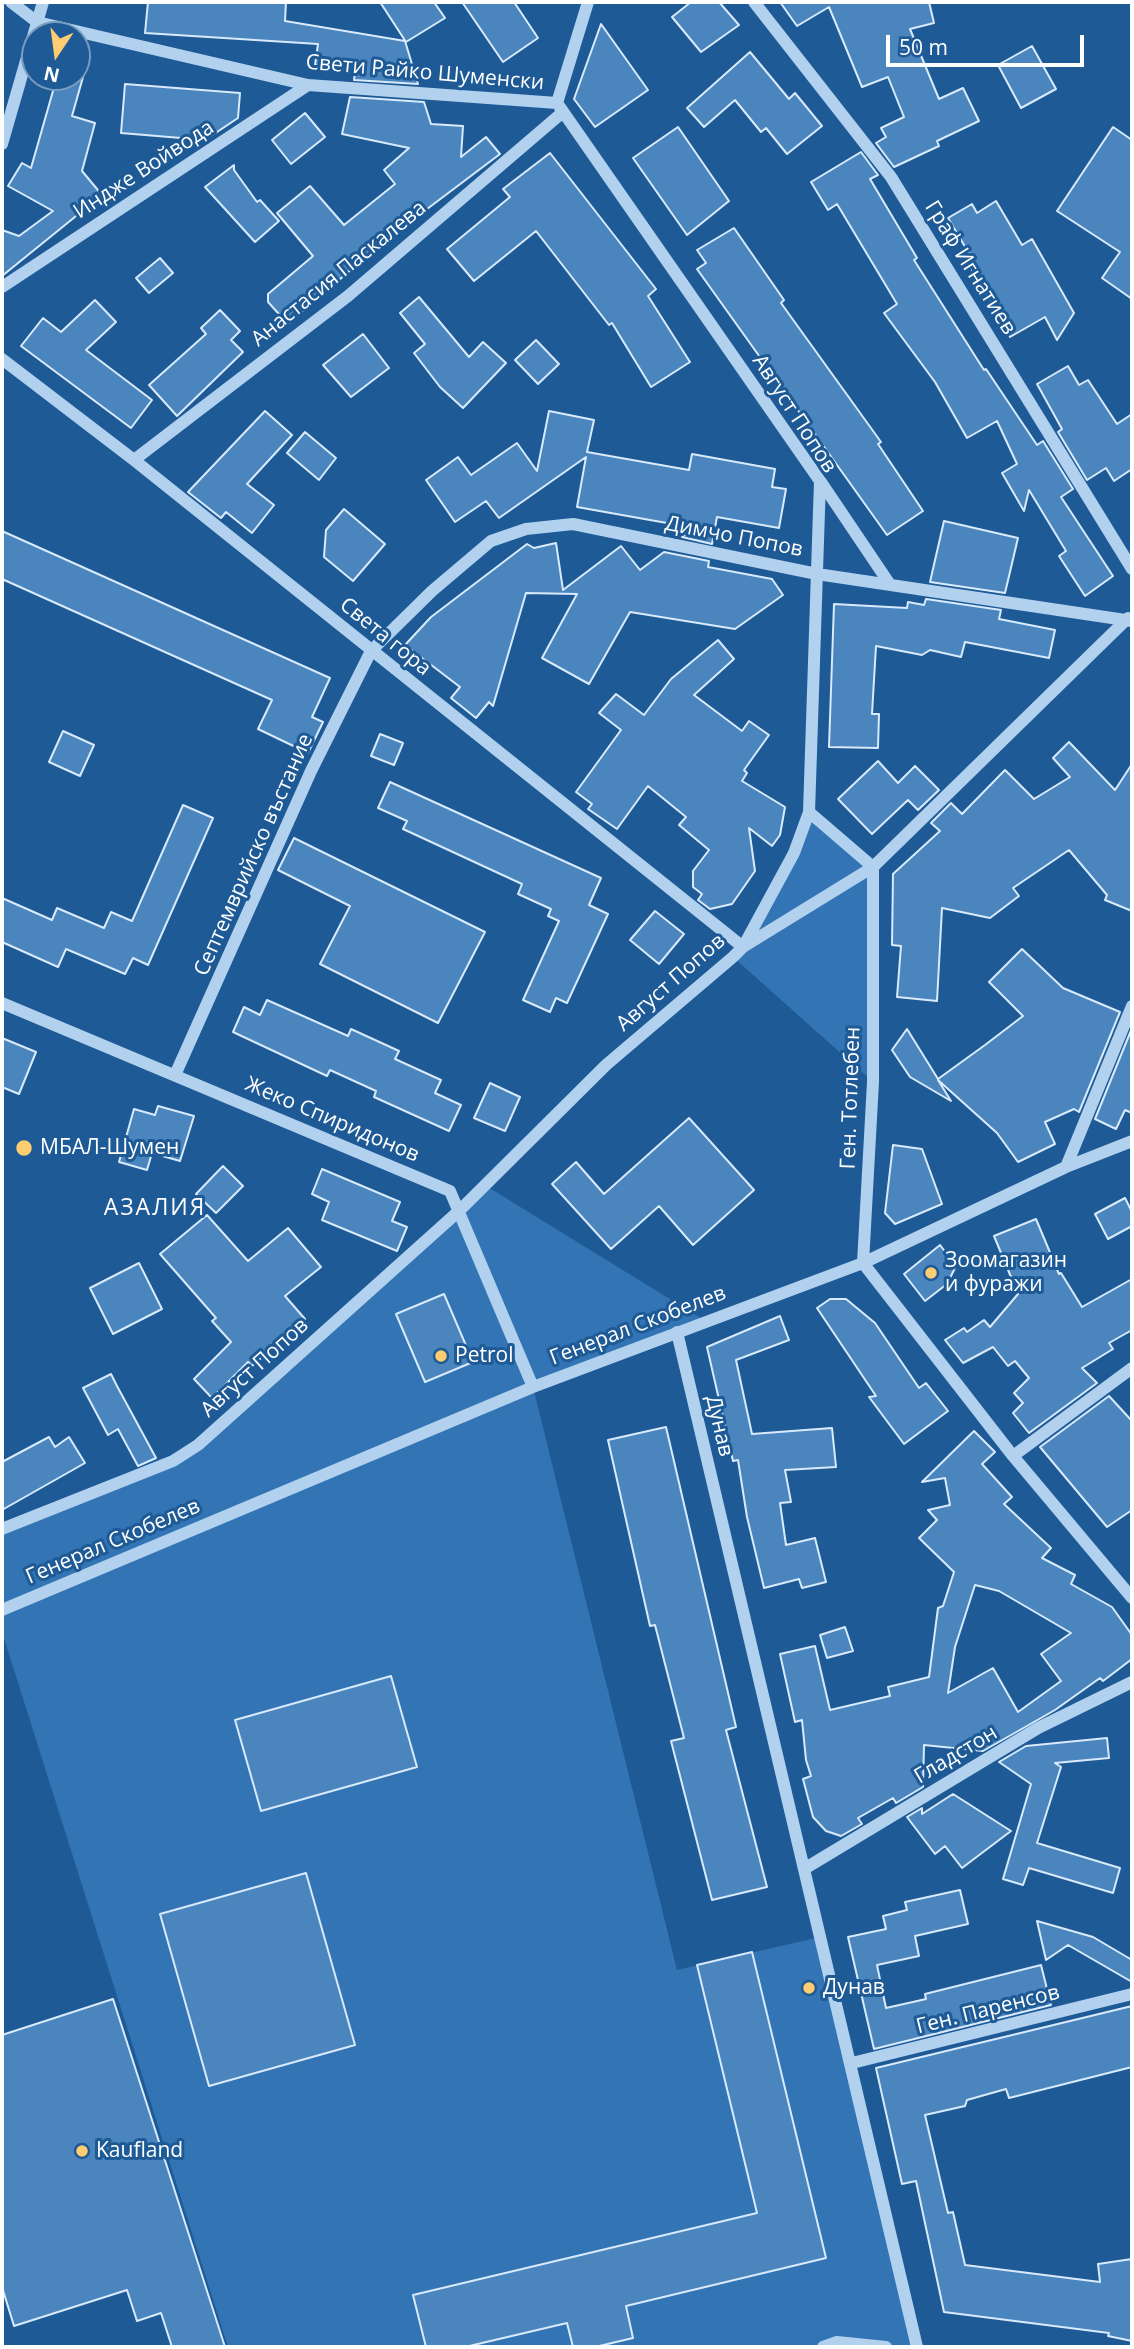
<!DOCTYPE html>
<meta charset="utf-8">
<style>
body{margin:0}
#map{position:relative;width:1134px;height:2349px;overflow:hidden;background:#1e5a96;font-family:"Open Sans",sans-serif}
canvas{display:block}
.frame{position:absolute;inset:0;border:4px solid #fff;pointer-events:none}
.north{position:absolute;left:21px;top:21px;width:70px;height:70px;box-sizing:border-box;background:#1e5a96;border:2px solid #789cc0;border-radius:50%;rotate:193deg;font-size:19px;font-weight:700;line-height:28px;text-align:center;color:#fff}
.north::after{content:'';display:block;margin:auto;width:24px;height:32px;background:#fecc71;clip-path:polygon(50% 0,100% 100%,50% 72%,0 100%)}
.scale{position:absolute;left:886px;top:35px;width:198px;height:32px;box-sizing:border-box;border:4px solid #fff;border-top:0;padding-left:9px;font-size:21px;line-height:24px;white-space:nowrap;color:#fff;-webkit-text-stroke:5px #1e5a96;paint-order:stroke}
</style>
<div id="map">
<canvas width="1134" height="2349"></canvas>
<div class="frame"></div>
<div class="north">N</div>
<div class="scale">50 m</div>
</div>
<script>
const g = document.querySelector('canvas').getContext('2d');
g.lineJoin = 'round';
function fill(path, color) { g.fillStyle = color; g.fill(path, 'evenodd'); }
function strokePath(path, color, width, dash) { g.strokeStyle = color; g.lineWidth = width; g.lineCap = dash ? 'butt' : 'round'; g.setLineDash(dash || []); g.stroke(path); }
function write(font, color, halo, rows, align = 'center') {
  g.font = font + ' "Open Sans",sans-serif'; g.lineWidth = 6; g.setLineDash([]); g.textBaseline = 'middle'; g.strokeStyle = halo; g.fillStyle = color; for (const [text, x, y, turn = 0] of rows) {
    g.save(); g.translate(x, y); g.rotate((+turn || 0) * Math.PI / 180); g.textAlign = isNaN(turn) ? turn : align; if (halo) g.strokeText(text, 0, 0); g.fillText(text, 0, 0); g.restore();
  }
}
const green = new Path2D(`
 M809 812 873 867V1082L733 957Z
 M483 1184 704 1320 533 1387 677 1970 820 1937 917 2347H228L2 1632V1529L173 1461Z`);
const building = new Path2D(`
 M148 2H286L285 21 405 41 418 84 354 80 355 72 315 65 318 44 145 33Z
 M380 2H434L445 18 406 42Z
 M462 2H514L538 38 503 62Z
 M691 2H719L739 25 701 52 672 17Z
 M780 2H929L934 23 910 29 939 99 963 88 979 121 937 141 939 146 894 167 876 143 886 137 881 128 904 117 888 77 862 87 829 7 797 26Z
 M601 24 648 90 595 127 574 99Z
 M1032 46 1056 89 1021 108 998 65Z
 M750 52 789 99 795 93 822 126 787 154 766 128 761 132 735 100 704 127 687 108Z
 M57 77H83L72 116 95 123 82 171 102 195 2 276V230L19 236 53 211 8 186 22 163 31 168Z
 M125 84 240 93 238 118 205 140 121 133Z
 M350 97 424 102 431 124 463 126 461 157 486 137 500 154 382 243 288 324 268 302V294L313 256 277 213 310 186 344 225 395 184 384 170 409 148 342 134Z
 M305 113 325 137 291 164 272 140Z
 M678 127 729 201 687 235 633 158Z
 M1113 127 1132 140V299L1102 278 1120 252 1057 211Z
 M861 152 878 175 870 179 917 258 914 260 984 370 986 369 1037 445 1043 441 1073 489 1061 497 1113 576 1085 596 1059 556 1066 551 1029 490 1024 511 1002 473 1017 464 997 421 967 438 935 382 884 313 897 304 837 204 828 210 811 182Z
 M550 153 656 289 648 296 690 362 651 387 612 323 609 325 536 231 474 281 447 249 510 197 503 189Z
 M234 165V170L257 202 260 200 279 221 255 242 205 187Z
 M996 201 1022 245 1032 239 1074 313 1057 340 1045 317 1010 337 972 270 977 267 948 218 972 204 977 213Z
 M734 228 784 300 781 303 881 442 878 444 923 511 887 535 697 269 706 263 697 250Z
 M160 258 173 273 149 293 136 278Z
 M419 297 469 357 483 342 506 363 463 408 440 387 414 353 425 344 400 313Z
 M95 300 116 322 86 350 152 400 131 428 21 346 43 318 61 332Z
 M220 310 240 331 231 340 243 352 177 416 149 385 206 334 201 328Z
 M363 334 389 368 351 397 323 365Z
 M536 340 559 364 538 384 515 360Z
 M1068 366 1079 385 1088 380 1117 424 1132 414V469L1114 481 1106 468 1087 480 1058 432 1062 429 1037 384Z
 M265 411 292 435 247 484 274 505 252 533 226 512 221 518 188 492Z
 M549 411 594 420 587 452 689 470 692 454 775 469 772 487 786 489 779 528 717 517 712 544 682 537 695 528 577 507 586 457 499 518 486 501 455 522 426 480 458 457 471 475 517 443 537 471Z
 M305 432 336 458 319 480 287 453Z
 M344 509 385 544 353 581 324 557 326 530Z
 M944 521 1018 538 1005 593 930 582Z
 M2 531 330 678 312 717 323 722 308 753 258 729 272 700 2 579Z
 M556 543 563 590 621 546 640 570 664 552 709 561 708 567 772 579 783 595 735 629 630 612 589 684 542 658 577 594 526 593 493 706 489 702 476 718 451 698 460 687 405 645 431 617 527 544 534 548Z
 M926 599 1001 610 999 619 1055 630 1049 658 965 642 961 657 930 650 922 655 876 646 872 714H879L878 748 829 747 834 604 907 608 908 602 924 605Z
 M718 640 734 659 694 695 742 731 749 721 769 735 744 770 747 773 742 781 785 807 780 835 772 846 749 828 755 871 732 904 710 909 698 900 702 894 693 887V871L709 850 679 825 686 817 648 786 617 829 588 809 592 804 576 792 621 730 599 713 616 694 644 715 671 679Z
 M63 731 94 745 80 776 49 762Z
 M380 734 403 743 394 765 371 756Z
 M1069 742 1115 790 1132 764V911L1105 900 1107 895 1069 850 1013 888 1019 896 990 918 942 908 937 1001 897 997 901 946 892 945 893 874 940 831 931 823 951 803 962 814 1005 770 1034 799 1070 777 1053 758Z
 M878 761 898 783 915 766 939 790 918 810 908 800 872 834 838 799Z
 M390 782 601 878 589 905 608 914 567 1003 556 998 550 1012 523 1000 559 921 548 916 551 909 518 894 522 884 403 829 407 821 378 808Z
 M183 805 213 818 148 965 133 958 125 974 66 949 58 967 2 942V898L52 920 57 908 104 928 111 912 132 921Z
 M294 838 485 932 438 1023 320 964 350 906 278 870Z
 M655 911 684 934 659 964 630 940Z
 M1022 949 1063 988 1120 1012 1079 1112 1074 1109 1045 1122 1055 1144 1018 1162 997 1133 938 1080 951 1101 910 1077 892 1050 907 1029 938 1079 985 1045 1023 1016 989 982Z
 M267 1000 348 1036 351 1029 399 1051 395 1059 441 1080 435 1093 461 1105 449 1131 374 1097 376 1091 330 1070 327 1076 233 1032 244 1007 260 1015Z
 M1132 1028V1113L1125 1110 1116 1129 1095 1119Z
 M2 1038 36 1052 19 1094 2 1087Z
 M490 1083 520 1097 505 1131 474 1118Z
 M158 1106 194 1116 180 1161 152 1153 147 1170 119 1162 134 1109 155 1115Z
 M689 1118 754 1190 693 1245 659 1206 611 1249 552 1184 576 1162 604 1194Z
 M893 1145 922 1149 942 1204 895 1224 885 1213Z
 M223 1166 243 1186 216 1213 196 1194Z
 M322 1169 400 1202 392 1221 407 1227 397 1251 322 1220 329 1202 312 1194Z
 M1125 1198 1132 1212V1226L1108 1239 1095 1214Z
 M207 1215 248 1261 288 1228 321 1267 285 1296 305 1319 252 1366 248 1362 212 1398 194 1379 231 1342 212 1321 216 1318 160 1254Z
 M1036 1219 1059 1274 1061 1273 1082 1307 1132 1279V1330L1109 1343 1113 1349 1082 1368 1097 1383 1029 1433 1013 1413 1023 1403 1014 1393 1029 1378 1015 1361 1008 1366 993 1347 963 1363 945 1340 964 1328 967 1332 984 1320 990 1327 1018 1294 994 1236Z
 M940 1245 956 1266 947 1284 925 1301 904 1274Z
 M139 1263 162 1309 113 1334 90 1288Z
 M444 1294 473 1362 425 1382 396 1314Z
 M830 1299H846L875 1323 919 1388 926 1383 948 1411 904 1444 869 1397 876 1396 817 1308Z
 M780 1316 789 1340 736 1360 752 1434 832 1428 836 1467 785 1470 791 1502 780 1503 786 1545 815 1538 826 1582 802 1588 799 1579 764 1588 747 1517 738 1460 733 1461 707 1347Z
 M111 1374 117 1386 156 1458 138 1466 118 1429 108 1435 83 1388Z
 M1109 1396 1132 1421V1510L1107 1527 1040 1447Z
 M666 1427 736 1727 726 1730 767 1887 712 1900 671 1741 684 1738 655 1625 650 1626 608 1440Z
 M974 1431 995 1452 982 1464 1012 1497 1004 1504 1051 1548 1042 1558 1075 1575 1071 1584 1112 1607 1132 1635V1659L1103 1681 1100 1678 1055 1710 983 1751 924 1745 923 1787 896 1803 893 1798 858 1818 862 1824 841 1836 826 1831 813 1817 803 1779 811 1776 806 1760 802 1720 795 1722 780 1654 815 1646 830 1710 890 1696 888 1687 929 1677 938 1608 943 1606 954 1572 919 1538 937 1520 928 1510 950 1505 945 1478 922 1482ZM975 1585 999 1591 1071 1633 1041 1654 1061 1681 1018 1712 993 1668 948 1693 955 1647Z
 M49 1437 55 1447 69 1437 85 1463 2 1510V1462Z
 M845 1627 853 1651 827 1658 820 1635Z
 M391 1676 417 1767 261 1811 235 1720Z
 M1107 1738 1109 1758 1055 1763 1061 1767 1037 1843 1120 1868 1113 1893 1029 1868 1023 1885 1003 1879 1031 1784 999 1762 1026 1746Z
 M953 1794 1011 1831 962 1868 945 1846 935 1854 907 1817 922 1808V1814Z
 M306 1873 355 2045 209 2086 160 1914Z
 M960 1890 968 1924 915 1936 919 1956 877 1965 886 2008 926 1999 925 1994 1041 1965 1051 2005 874 2049 848 1937 886 1929 883 1916 907 1910 905 1902Z
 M1037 1921 1093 1937 1132 1960V1982L1068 1945 1046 1960Z
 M752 1952 826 2258 626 2306 633 2338 595 2347H573L567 2323 465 2347H426L413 2295 757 2213 697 1965Z
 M113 1999 199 2266 225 2347H172L161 2313 137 2321 127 2290 14 2326 2 2287V2035Z
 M1132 2006V2067L1009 2098 1006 2089 967 2100 965 2106 925 2115 948 2213 953 2212 965 2265 1100 2282 1098 2264 1132 2259V2341L1108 2336 1109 2333 944 2312 916 2181 902 2184 876 2068Z`);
const minor = new Path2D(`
 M11 2 37 22 308 85 557 103
 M754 2 891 177 1132 569
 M2 144 43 2
 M2 287 308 85
 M2 359 134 460 743 947 873 867 809 812
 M134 460 348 296 563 112
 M821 482 889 583
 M1128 618 873 867V1082L863 1263 1013 1456 1132 1598
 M2 1003 450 1191 533 1387
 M175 1075 311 771 371 651 432 591 491 541 526 529 573 524 817 574 1132 621
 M1066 1167 1132 1006
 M677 1332 917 2347
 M1013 1456 1132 1368
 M2 1529 173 1461 198 1445 460 1210 606 1065 733 957 743 947 794 853 809 812 820 481 557 103 588 2
 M2 1610 533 1387 863 1263 1066 1167 1132 1141
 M804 1869 1038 1728 1132 1682
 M852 2063 1132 1994
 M823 2347 837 2342 886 2347`);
const markers = [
 [24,1148,9,"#fecc71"],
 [931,1273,7,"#fecc71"],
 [441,1356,7,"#fecc71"],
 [809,1988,7,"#fecc71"],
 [82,2151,7,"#fecc71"]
];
const streetNames = [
 ["Свети Райко Шуменски",425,73,5],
 ["Индже Войвода",144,170,-33],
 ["Граф Игнатиев",970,268,58],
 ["Анастасия Паскалева",339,274,-39],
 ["Август Попов",794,414,57],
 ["Димчо Попов",734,537,11],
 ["Света гора",385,637,39],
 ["Септемврийско въстание",254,855,-66],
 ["Август Попов",671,983,-41],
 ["Ген. Тотлебен",851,1098,-88],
 ["Жеко Спиридонов",332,1120,23],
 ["Генерал Скобелев",638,1326,-21],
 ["Август Попов",255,1368,-42],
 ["Дунав",719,1426,77],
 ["Генерал Скобелев",113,1542,-23],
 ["Гладстон",956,1755,-31],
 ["Ген. Паренсов",988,2010,-14]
];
const poiNames = [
 ["МБАЛ-Шумен",40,1148],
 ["Зоомагазин",945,1261],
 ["и фуражи",945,1285],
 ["Petrol",455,1356],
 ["Дунав",823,1988],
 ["Kaufland",96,2151]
];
const neighbourhoodNames = [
 ["АЗАЛИЯ",155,1208]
];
fill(green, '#3274b4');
fill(building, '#4a85be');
strokePath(building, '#d8eafb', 2);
strokePath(minor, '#b2d1ef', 12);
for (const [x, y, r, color] of markers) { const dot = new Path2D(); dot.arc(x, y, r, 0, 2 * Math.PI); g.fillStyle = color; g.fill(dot); strokePath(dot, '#1e5a96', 2.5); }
write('21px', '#fff', '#1e5a96', streetNames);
write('21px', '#fff', '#1e5a96', poiNames, 'left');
g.letterSpacing = '2px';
write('23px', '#fff', '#1e5a96', neighbourhoodNames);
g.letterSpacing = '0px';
</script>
